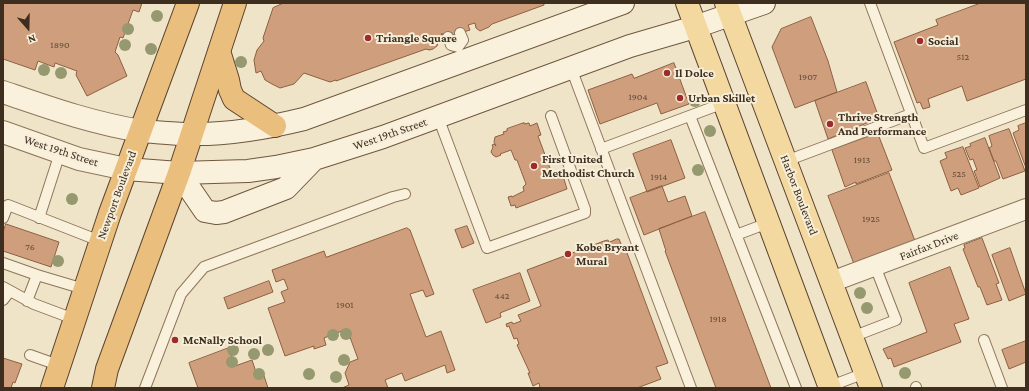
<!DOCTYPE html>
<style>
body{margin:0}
#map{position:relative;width:1029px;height:391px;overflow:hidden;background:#f0e4c8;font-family:"Crimson Pro",serif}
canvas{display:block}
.frame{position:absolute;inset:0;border:4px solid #3d2e20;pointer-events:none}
.north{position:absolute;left:8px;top:8px;width:40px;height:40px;-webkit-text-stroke:3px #f7eed8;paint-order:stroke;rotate:160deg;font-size:11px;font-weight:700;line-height:16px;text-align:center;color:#3d2e20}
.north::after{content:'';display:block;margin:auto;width:14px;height:18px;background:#3d2e20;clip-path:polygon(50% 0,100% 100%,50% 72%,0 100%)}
</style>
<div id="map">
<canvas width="1029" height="391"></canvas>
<div class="frame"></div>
<div class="north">N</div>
</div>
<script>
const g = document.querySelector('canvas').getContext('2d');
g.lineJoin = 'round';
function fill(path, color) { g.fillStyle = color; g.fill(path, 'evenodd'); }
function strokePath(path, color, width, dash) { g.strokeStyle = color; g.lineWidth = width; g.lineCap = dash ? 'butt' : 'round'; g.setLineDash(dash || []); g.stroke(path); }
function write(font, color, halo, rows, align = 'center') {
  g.font = font + ' "Crimson Pro",serif'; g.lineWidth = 4; g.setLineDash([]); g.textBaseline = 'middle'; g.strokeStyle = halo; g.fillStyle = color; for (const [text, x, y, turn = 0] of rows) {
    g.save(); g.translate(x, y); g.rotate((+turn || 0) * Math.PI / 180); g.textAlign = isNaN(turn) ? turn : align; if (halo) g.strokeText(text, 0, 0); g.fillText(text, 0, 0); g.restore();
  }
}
const building = new Path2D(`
 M3 3H142L139 12 133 10 123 38 120 37 115 52 118 55 127 76 87 96 76 75 77 71 55 63 54 67 38 61 35 70 3 59Z
 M284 3H544V5L492 24 489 27 480 31 476 28 475 23 468 25 470 30 444 38 442 33 437 46 433 49 429 50 426 49 336 81V80L330 82 304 73 294 84 280 88 272 84 265 80 261 71 256 73 254 60 257 50 264 41 263 38 273 8Z
 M981 3H1026V79L967 101 962 86 928 99 930 107 923 109 920 102 917 103 894 42 938 25 936 20Z
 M811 17 828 61 837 92 795 108 772 47 781 29Z
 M674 63 689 104 661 114 657 103 600 124 588 90 632 74 634 78Z
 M866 82 879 118 828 139 815 101Z
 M524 123V124L529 123 530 126 537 123 541 135 538 136 554 179 563 176 567 189 516 208 515 205 511 206 508 197 512 196V197L524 191 523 187 526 184 517 160H515L511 150 500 154 501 155 496 157 493 155 491 152 493 147 492 145 494 144 496 146 494 142 495 137 504 134 503 132 507 131V129Z
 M1026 123V168L1013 133 1019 130 1018 126Z
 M1009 129 1025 171 1003 179 996 161H994L989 148 992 146 989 136Z
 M875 134H878L892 170 856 184V182L845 187 832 150Z
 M985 138 1000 178 980 187 974 171 977 170 973 159 970 160 965 148 971 146 970 144Z
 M671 140 685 178 647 192 633 154Z
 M963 147 979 188 961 195 958 188 951 191 940 161 947 158 945 153Z
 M889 173 915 241 854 264 828 196Z
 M662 186 668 202 685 196 692 216 644 235 630 198Z
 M705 212 771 388H716L665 251 666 250 665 248 659 229Z
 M6 224 59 242 51 267 3 251V233Z
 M467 226 474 243 462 248 455 230Z
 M407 228 410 230 434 294 426 297 423 290 410 294 426 337 441 331 455 370 447 373 445 365 405 381 402 373 385 380 388 388H342L349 385 345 373 350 362 358 359 347 329 324 338 326 345 314 349V346L285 356 268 308 285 302 281 292 288 289 284 279 276 282 272 270 324 251 326 257Z
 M982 238 999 283 996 284 1002 300 987 305 980 287H978L963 249 965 248 964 245Z
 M617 239H619L624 251 626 250 668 363 656 367 661 379 637 388H540L539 383 533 386 528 373H530L517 345 519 344 517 338 514 339 509 326 507 327 506 324 512 322 513 324 521 321 518 315 541 306 527 270 604 241 608 240 609 242Z
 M1010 248 1026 294 1009 301 992 255Z
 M950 267 969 319 954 324 961 342 894 367 891 358 888 359 883 349 927 332 909 283Z
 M520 273 530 301 500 313 501 317 486 323 473 290Z
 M269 281 273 292 228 309 224 298Z
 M1026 341V362L1009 369 1002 350Z
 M229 348 235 366 252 360 256 372 262 370 268 388H198L189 363Z
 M3 358 22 364 15 383 13 382 11 388H3Z`);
const service = new Path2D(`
 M870 3 924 148 1026 110
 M448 37 451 45 458 47
 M458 47 463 40 460 33
 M571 68 691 388
 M690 116 796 388
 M438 117 487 248 585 213V209L551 116
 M601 149 724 103
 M786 161 911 114
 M3 218 8 205 100 241
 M39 218 60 153
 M736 235 768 223
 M3 263 37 275 84 289
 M3 287 34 304 74 319
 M3 300 10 291
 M27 301 37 275
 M852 337 896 320 875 266
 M984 340 1002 388
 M30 355 58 365
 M828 387 865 373
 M916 387V388
 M145 388 181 294 204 267 393 197 405 194`);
const minor = new Path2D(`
 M831 282 1026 209`);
const tertiary = new Path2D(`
 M3 92C50 108 92 123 141 131
 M3 132 79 159 126 169`);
const secondary = new Path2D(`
 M141 131C157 132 174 134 190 134 228 135 267 128 304 119L623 3
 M126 169 179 173 248 171 276 167 314 159 383 137 630 46 695 27 764 3
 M179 173 205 211 216 213 224 212 286 188 314 159`);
const primary = new Path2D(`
 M687 3 830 388
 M726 3 871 388`);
const trunk = new Path2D(`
 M219 51 228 80 230 90 234 99 275 126
 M52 388 110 213 188 3
 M103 388 107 369 179 173 235 3`);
const trees = [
 [157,16],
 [128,29],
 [125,45],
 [151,49],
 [241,62],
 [44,70],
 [61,73],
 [695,101],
 [710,131],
 [698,170],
 [72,199],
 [58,261],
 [860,293],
 [867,308],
 [346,334],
 [333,335],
 [233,350],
 [268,350],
 [254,354],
 [344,360],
 [232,362],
 [905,373],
 [259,374],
 [309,374],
 [336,377]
];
const markers = [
 [368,38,4,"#9e2a2b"],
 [920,41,4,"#9e2a2b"],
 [667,73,4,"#9e2a2b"],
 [680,98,4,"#9e2a2b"],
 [830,124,4,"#9e2a2b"],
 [534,166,4,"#9e2a2b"],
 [568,254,4,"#9e2a2b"],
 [175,340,4,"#9e2a2b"]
];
const numberNames = [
 ["1890",60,45],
 ["512",963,57],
 ["1907",808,77],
 ["1904",638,97],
 ["1913",862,160],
 ["525",959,174],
 ["1914",659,177],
 ["1925",871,219],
 ["76",30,247],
 ["442",502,296],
 ["1901",345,305],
 ["1918",718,319]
];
const poiNames = [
 ["Triangle Square",376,38],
 ["Social",928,41],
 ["Il Dolce",675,73],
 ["Urban Skillet",688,98],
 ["Thrive Strength",838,117],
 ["And Performance",838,131],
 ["First United",542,159],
 ["Methodist Church",542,173],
 ["Kobe Bryant",576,247],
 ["Mural",576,261],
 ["McNally School",183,340]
];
const streetNames = [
 ["West 19th Street",390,134,-19],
 ["West 19th Street",61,151,18],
 ["Newport Boulevard",117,195,-70],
 ["Harbor Boulevard",799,195,69],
 ["Fairfax Drive",929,246,-21]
];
fill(building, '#cf9f7d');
strokePath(building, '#8d5f41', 1);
strokePath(service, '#8d765c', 12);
strokePath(minor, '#8d765c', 22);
strokePath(tertiary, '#8d765c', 24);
strokePath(secondary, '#6f573f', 24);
strokePath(primary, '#5b4430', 24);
strokePath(trunk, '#5b4430', 24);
strokePath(service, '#faf1dc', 10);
strokePath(minor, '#faf1dc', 20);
strokePath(tertiary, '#faf1dc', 22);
strokePath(secondary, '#faf1dc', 22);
strokePath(primary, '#f3d9a0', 22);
strokePath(trunk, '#eabe7c', 22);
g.fillStyle = '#96986f';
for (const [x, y] of trees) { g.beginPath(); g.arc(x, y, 6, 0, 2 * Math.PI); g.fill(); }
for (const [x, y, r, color] of markers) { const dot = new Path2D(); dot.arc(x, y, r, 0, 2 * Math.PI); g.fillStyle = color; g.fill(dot); strokePath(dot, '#f7eed8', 1.5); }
write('10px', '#624a37', null, numberNames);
write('bold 12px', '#3d2e20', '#f7eed8', poiNames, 'left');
write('12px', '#3d2e20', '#f7eed8', streetNames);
</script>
